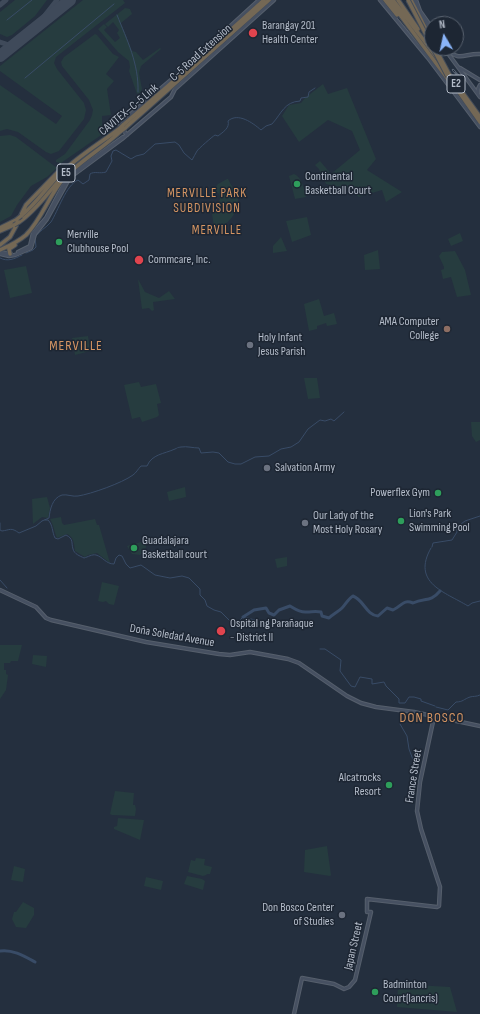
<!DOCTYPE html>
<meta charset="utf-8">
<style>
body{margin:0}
#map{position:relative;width:480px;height:1014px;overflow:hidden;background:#242f3e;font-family:"Sofia Sans Condensed",sans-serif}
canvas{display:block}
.north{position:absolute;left:424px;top:16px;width:40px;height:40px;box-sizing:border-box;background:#1d2633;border:1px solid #59626f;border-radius:50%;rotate:351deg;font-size:11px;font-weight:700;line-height:16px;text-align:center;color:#b4bcc9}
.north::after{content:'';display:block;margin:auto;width:14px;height:18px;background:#8ab4f8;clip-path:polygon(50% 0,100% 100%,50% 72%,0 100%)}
</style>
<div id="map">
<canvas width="480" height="1014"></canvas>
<div class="north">N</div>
</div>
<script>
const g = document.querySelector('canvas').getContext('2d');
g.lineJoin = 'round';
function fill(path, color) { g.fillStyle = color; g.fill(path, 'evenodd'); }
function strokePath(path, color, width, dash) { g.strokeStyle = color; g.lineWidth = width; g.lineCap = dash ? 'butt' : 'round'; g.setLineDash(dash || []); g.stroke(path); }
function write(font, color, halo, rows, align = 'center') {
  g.font = font + ' "Sofia Sans Condensed",sans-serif'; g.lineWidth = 3; g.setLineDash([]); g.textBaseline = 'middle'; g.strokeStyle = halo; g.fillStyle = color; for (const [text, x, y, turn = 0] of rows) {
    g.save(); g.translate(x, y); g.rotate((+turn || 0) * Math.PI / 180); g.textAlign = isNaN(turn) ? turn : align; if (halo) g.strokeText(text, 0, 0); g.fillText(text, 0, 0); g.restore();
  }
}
const green = new Path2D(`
 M15 0H47L35 16 12 35 7 37 0 34V12Z
 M83 0H123L125 3 56 57 54 63 57 69 84 103 86 110 84 119 59 151 51 154 46 152 18 132 7 129 0 131V85L56 124 62 116 0 71V66Z
 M125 8 130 9 132 14 121 23 132 51 136 52 143 60 160 48 161 49 141 66 139 73 142 89 140 93 137 94 129 71 130 67 129 61 118 52 98 29 104 24 107 27 104 30 115 42 120 38 117 33 119 30 113 22 108 27 105 24Z
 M95 34 97 35 113 54 119 57 106 74 114 81 107 89 111 115 102 116V125L107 131 61 163 56 162V160L65 154 90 120 92 115 93 110 89 100 62 66 61 62 64 57Z
 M323 84 328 94 347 88 376 159 367 170 402 192 386 202 382 190 359 197 346 188 326 184 319 169 315 165 320 161 331 174 360 150 352 131 328 120 299 142 282 116 289 105 301 103 305 98Z
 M10 135 16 137 57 168 47 177 31 186 17 205 11 216 0 222V136Z
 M294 174C302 177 304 189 306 197L295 199 289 176Z
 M227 179H228C231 185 236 192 238 199 240 207 231 222 223 225 220 227 217 227 214 227L212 214 220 199 219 194 214 189 218 184Z
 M307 217 311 235 292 242 286 221Z
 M460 233 463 241 451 246 448 239Z
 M281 237 287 251 273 253V246Z
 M378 250 380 269 365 270 364 255Z
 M455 251 465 270 471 295 457 297 451 277 443 279 441 270 444 269V267L439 256 442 252Z
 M26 266 32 293 10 298 4 270Z
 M138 279 145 292 159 298 169 291 175 299 153 302 154 310 152 311 149 308 142 309Z
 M319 299 324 316 334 313 337 324 327 326 326 323 317 326V329L309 331 304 304Z
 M88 336 90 351 75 355 72 338Z
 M304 378H317L320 398 308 399Z
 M139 382 141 387 156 384 161 403 157 404 159 415 157 417 142 422 140 417 132 419 124 385Z
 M471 422H480V440L476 442 472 436Z
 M185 487 186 497 169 501 167 492Z
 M47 497 50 508 48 518 42 517 33 524 32 499Z
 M61 517 62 523 64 525 95 519 97 525H99L110 563 97 553 88 555 85 557 75 551C74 544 74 537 67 534L57 538C54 531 54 526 50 519Z
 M148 540 145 550 140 555 132 554 127 546Z
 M287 557V566L277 568 275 559Z
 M102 582 119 586 114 605 109 604 106 601 103 602 98 601Z
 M0 645H22L18 661H11L10 663H4V670H6V674L8 675 6 690 0 699V706Z
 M33 655 47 656 46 667 32 664Z
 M115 791 134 793 133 805H135L136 809 135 816 112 815 110 814Z
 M118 818 144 820 140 840 114 829V827L117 826Z
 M327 846 331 875 330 876 304 872 305 850Z
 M196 858 205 859 204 865 212 867 210 874H207L206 875 203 876 188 872 191 860 195 861Z
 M14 866 25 869 23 882 11 880Z
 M187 876 202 879 205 881 203 890 184 884Z
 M146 877 163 881 161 890 144 886Z
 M23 902 34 908V915L26 928 16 927 12 919 14 912H16Z
 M398 984 450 987 457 1012 397 1007Z`);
const stream = new Path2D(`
 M117 15C127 40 139 64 138 92
 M7 20 32 0
 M25 78 114 4
 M26 253 33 250 36 247 35 237C39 231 46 228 51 222 58 211 66 185 78 180L83 184 89 180 90 174C94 171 100 174 106 172L112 161 111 156 113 151 116 150 131 159 136 156 144 154 155 144 175 142 179 145 184 153 192 160C194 157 195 154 197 151 198 149 212 137 215 135L218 136C223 132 230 128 228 121 238 112 253 123 261 130L266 126 272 124C282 113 284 102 300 101L301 98 308 97 309 92 315 88
 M0 258C8 262 14 259 22 255
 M45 520H48C53 525 52 532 55 538L58 539 66 535C74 539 71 543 73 549 74 554 80 556 84 558 88 557 92 554 96 555 103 557 106 564 114 564L116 558 119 555 122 556 126 564 130 568 141 565 155 575 170 578 182 576 189 578 200 589V595L205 600 207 606 214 610 221 612 233 624 237 623 243 617 255 620 259 625 269 620
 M42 521 49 518C50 510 52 498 62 495 67 494 73 497 78 496 91 494 122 483 133 475 136 473 138 469 141 466H147C152 454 164 454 175 449 180 447 175 448 181 447 187 446 193 448 199 448L201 453 213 452 219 453 228 462 235 464H241L255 457 269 456 281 449 291 447 299 442 308 429 320 420 325 421 331 419 334 421 344 412
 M0 523V530L2 531C10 530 11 527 19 533L36 526 42 521
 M432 547 433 543 452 540 457 532V527L465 521 480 516
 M431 548C411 583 445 592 468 606L472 603 480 601
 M0 580 7 588
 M320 649H325L341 660 340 671 351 686 355 687 360 677 372 679V684L384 682 386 686 399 699V703H405L409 697H414L421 699V701L435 706
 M436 707 448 710 456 702C463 702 464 699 470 697 473 696 476 697 480 695
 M400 724 407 736 409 749 418 773`);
const river = new Path2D(`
 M243 617 254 610 266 608 269 613 274 615 279 610 290 606C295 609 300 613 307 612 312 612 315 611 321 612L322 616 329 618C333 614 338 612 342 608 346 604 348 599 353 596 364 600 366 615 378 616L387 608 393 610C402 606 403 599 413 603 425 597 430 603 440 591
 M0 951C12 949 24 956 35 962`);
const taxiway = new Path2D(`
 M0 5 6 0
 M35 28 57 0
 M0 42 9 45 18 42`);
const runway = new Path2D(`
 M0 56 70 0`);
const secondary = new Path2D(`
 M380 0 428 58 480 127
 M414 0 419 12 432 31
 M416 0 420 11 432 28
 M444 48 480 97
 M447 48C458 63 465 53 480 54
 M460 68 480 80
 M478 93V89L480 85
 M127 135 119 124 178 74 259 0
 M0 252 11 254
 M18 252 30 246 33 233 46 218 66 180 80 168 123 137
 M0 254 9 256 15 255 31 248 35 234 47 219 68 181 72 176 122 139 171 97 175 89 274 0
 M0 590 36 607 46 618 51 620 146 642 219 654 230 655 250 652 288 659 299 663 347 696 361 703 376 707 414 712 480 726
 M294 1014 302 978 334 984 344 989 349 987 355 980 371 912H367V899L437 907 439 906 440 887 421 829 417 811 420 782 434 717`);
const highway = new Path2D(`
 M385 0 397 15
 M389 0 450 82
 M393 0 438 59
 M398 0 418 29
 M411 0 432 41
 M196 61 264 0
 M123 125 194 63
 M125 128 269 0
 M21 215 26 205 62 168
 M21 216C36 204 46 188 59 175 77 157 99 144 119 129
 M19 222C41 207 53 183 73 167
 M0 228 16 220
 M0 231 14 225
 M0 245 10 237 16 226
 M0 250C9 246 19 241 26 235 42 219 49 195 64 178 80 161 103 148 121 131
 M10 254 9 249 15 245`);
const rail = new Path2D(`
 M453 70 463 81`);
const highwayBridge = new Path2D(`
 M408 0 447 75 480 122
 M435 48 449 74 480 117
 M119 129 123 125
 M121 131 125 128
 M16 220 21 216
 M14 225 19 222`);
const markers = [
 [253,33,5,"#e0444e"],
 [297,184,4,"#2e9e5b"],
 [59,242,4,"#2e9e5b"],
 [139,260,5,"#e0444e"],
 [447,329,4,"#8d6e63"],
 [250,345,4,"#6b7280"],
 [267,468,4,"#6b7280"],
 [438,493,4,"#2e9e5b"],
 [401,521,4,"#2e9e5b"],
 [305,523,4,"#6b7280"],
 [134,548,4,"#2e9e5b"],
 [221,631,5,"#e0444e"],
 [389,785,4,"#2e9e5b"],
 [342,915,4,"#6b7280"],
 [375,992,4,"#2e9e5b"]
];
const shields = [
 [456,84,18],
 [66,173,18]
];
const shieldNames = [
 ["E2",456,84],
 ["E5",66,173]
];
const poiNames = [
 ["Barangay 201",262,26],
 ["Health Center",262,40],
 ["Continental",305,177],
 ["Basketball Court",305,191],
 ["Merville",67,235],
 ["Clubhouse Pool",67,249],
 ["Commcare, Inc.",148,260],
 ["AMA Computer",439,322,"right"],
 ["College",439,336,"right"],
 ["Holy Infant",258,338],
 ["Jesus Parish",258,352],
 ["Salvation Army",275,468],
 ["Powerflex Gym",430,493,"right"],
 ["Lion's Park",409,514],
 ["Swimming Pool",409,528],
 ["Our Lady of the",313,516],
 ["Most Holy Rosary",313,530],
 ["Guadalajara",142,541],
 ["Basketball court",142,555],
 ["Ospital ng Parañaque",230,624],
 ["- District II",230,638],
 ["Alcatrocks",381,778,"right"],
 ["Resort",381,792,"right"],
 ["Don Bosco Center",334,908,"right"],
 ["of Studies",334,922,"right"],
 ["Badminton",383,985],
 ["Court(lancris)",383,999]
];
const streetNames = [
 ["C-5 Road Extension",201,53,-42],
 ["CAVITEX–C-5 Link",129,110,-40],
 ["Doña Soledad Avenue",172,636,10],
 ["France Street",414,776,-81],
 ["Japan Street",354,946,-77]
];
const neighbourhoodNames = [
 ["MERVILLE PARK",207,194],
 ["SUBDIVISION",207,209],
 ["MERVILLE",217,231]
];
const quarterNames = [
 ["MERVILLE",76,346],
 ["DON BOSCO",432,718]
];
fill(green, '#263c3f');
strokePath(stream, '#394c67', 1);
strokePath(river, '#394c67', 3);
strokePath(taxiway, '#3f4a5a', 5);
strokePath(runway, '#3f4a5a', 12);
strokePath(secondary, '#565f6c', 4.5);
strokePath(highway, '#434c59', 5.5);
strokePath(secondary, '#465061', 2.5);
strokePath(highway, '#746855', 3.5);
strokePath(rail, '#5a6575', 2.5);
strokePath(rail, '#1d2633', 1, [3]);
strokePath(highwayBridge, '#434c59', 5.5, []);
strokePath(highwayBridge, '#746855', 3.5);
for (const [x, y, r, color] of markers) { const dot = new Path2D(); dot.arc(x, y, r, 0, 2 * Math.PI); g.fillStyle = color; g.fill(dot); strokePath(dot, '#1d2633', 1.5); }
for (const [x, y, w] of shields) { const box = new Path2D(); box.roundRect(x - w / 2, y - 9, w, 18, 3); g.fillStyle = '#1d2633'; g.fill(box); strokePath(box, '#b4bcc9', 1); }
write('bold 11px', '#b4bcc9', null, shieldNames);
write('12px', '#b4bcc9', '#1d2633', poiNames, 'left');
write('12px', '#b4bcc9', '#1d2633', streetNames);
g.letterSpacing = '1px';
write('13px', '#d59563', '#1d2633', neighbourhoodNames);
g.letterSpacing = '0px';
g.letterSpacing = '1px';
write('14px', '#d59563', '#1d2633', quarterNames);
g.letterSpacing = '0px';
</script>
